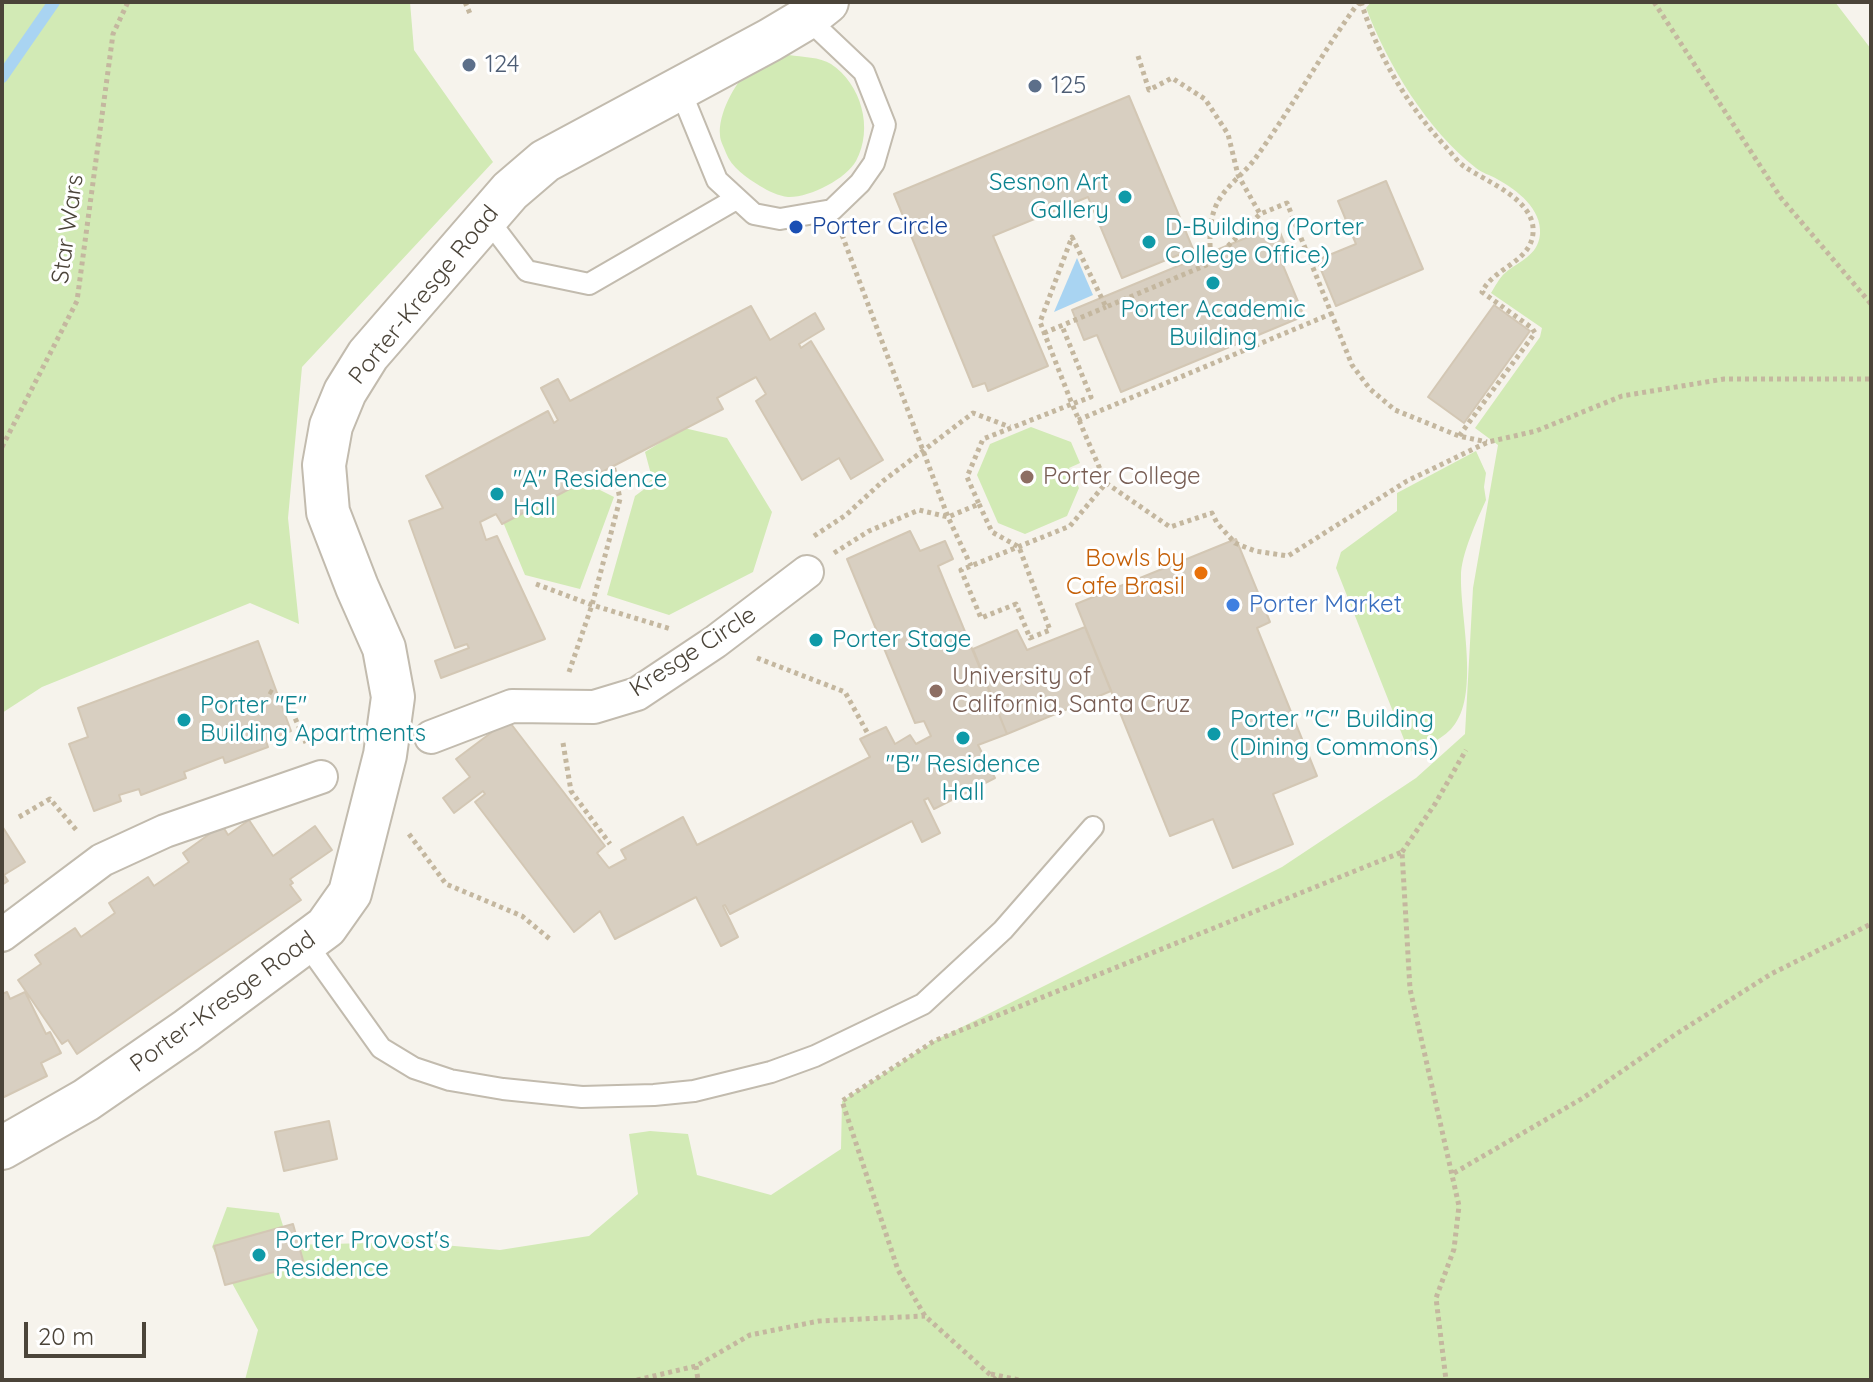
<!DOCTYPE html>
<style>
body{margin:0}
#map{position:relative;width:1873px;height:1382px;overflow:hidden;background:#f6f3ec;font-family:Quicksand,sans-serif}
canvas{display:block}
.frame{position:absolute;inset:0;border:4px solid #4b4439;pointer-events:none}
.scale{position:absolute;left:24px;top:1322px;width:122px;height:36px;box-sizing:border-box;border:4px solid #4b4439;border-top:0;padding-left:10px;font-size:24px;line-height:28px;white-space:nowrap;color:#4b4439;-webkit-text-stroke:6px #fff;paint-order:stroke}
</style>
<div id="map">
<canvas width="1873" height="1382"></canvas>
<div class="frame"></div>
<div class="scale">20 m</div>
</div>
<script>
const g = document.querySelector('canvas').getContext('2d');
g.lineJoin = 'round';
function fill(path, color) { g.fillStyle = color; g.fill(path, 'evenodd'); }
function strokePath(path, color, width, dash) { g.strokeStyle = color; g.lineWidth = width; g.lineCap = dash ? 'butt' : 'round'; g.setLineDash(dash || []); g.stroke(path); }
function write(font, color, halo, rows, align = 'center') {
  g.font = font + ' Quicksand,sans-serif'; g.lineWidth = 6; g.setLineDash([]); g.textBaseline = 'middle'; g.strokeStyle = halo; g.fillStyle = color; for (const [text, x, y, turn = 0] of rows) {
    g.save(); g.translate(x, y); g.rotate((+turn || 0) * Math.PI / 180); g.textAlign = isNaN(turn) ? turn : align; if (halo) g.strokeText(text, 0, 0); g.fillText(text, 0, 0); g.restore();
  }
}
const green = new Path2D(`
 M2 2H410L414 50 493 162 302 367 288 518 299 624 250 603 42 687 2 713Z
 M1371 2H1835L1871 49V1380H245L258 1330 212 1247 227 1207 279 1213 289 1245 409 1242 500 1250 589 1236 638 1194 629 1134 650 1131 688 1134 697 1175 771 1195 841 1149 842 1101 934 1041 1282 867 1416 778 1465 734 1473 588 1498 445 1475 428 1540 337 1542 328 1491 293C1495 287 1499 278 1505 273 1519 261 1538 256 1540 234 1542 209 1517 190 1497 179 1490 175 1482 173 1476 168 1427 130 1388 65 1366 8Z
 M789 55C802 57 820 57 831 64 861 84 874 128 856 161 846 179 809 198 788 197 779 196 768 191 760 186 747 178 731 167 726 153 724 147 720 141 720 135 718 115 734 83 750 70 761 61 775 58 789 55Z
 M1031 427 1071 442 1080 463 1069 468 1079 488 1067 516 1025 534 998 523 977 475 990 444Z
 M684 428 727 438 772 512 753 572 669 615 607 595 635 496 643 490 652 478 645 452Z
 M1476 451 1486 473 1484 487 1486 500C1477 520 1461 555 1461 576 1460 615 1479 691 1455 724 1445 739 1426 746 1409 752L1336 568 1341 552 1397 511V493Z
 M580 480 614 497 580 589 525 575 503 522Z`);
const water = new Path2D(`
 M1077 258 1093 295 1054 312Z`);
const stream = new Path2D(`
 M2 77 54 2`);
const building = new Path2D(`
 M1129 96 1193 249 1122 278 1088 197 993 236 1048 366 988 391 985 383 973 387 894 194Z
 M1386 181 1423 269 1336 306 1317 260 1356 244 1338 201Z
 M1277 225 1288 252 1279 256 1304 316 1121 392 1097 335 1084 340 1072 310Z
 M1494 305 1530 331 1464 423 1428 397Z
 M751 306 770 340 815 313 824 329 799 344 801 348 811 341 883 460 851 479 839 458 802 480 756 401 766 394 756 377 717 398 723 409 502 524 496 514 480 522 486 540 497 536 545 639 441 678 435 661 469 648 467 644 455 648 409 521 443 508 426 476 548 411 554 423 558 420 541 388 558 379 570 401Z
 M910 531 920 551 945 541 953 559 938 566 1007 734 978 745 995 778 934 809 928 798 924 800 940 833 922 842 912 821 730 914 725 905 723 906 738 937 721 946 696 897 615 939 600 911 574 932 475 802 485 794 483 791 454 813 443 798 470 777 456 759 508 720 605 846 597 853 609 868 626 859 621 850 683 817 697 845 870 757 860 739 886 727 895 744 910 735 916 744 931 736 924 721 915 723 847 559Z
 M1236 539 1270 622 1257 628 1317 776 1273 794 1293 844 1233 868 1213 819 1170 836 1076 604Z
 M1085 627 1111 691 1007 734 973 649 1017 630 1027 650Z
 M258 641 291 731 266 741 268 747 225 763 223 757 184 772 186 778 141 795 139 789 119 795 121 801 94 811 69 744 88 737 78 708Z
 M249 820 273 856 315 826 332 850 290 879 293 883 290 885 301 900 77 1054 68 1040 62 1044 18 980 41 964 35 955 75 928 81 937 115 913 109 903 148 877 154 886 189 862 183 853 222 825 228 835Z
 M2 826 25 862 4 875 8 881 2 885Z
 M7 992 10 999 25 992 46 1034 50 1032 61 1053 41 1063 47 1076 2 1098V994Z
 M329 1121 337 1159 284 1171 275 1132Z
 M293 1224 304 1264 225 1285 214 1246Z`);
const path = new Path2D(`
 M465 2 471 16
 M1361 2C1378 56 1406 103 1444 145 1451 152 1457 162 1465 167 1487 182 1536 200 1533 233 1531 262 1493 268 1482 292L1532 328 1535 333 1459 436
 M1654 2 1781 198 1871 304
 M1138 56 1149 90 1172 78 1205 99 1228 134 1238 175 1260 214
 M842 235 948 517 971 566
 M1211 263 1260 214 1287 203 1352 365 1370 389 1395 410 1459 436 1487 442
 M1044 333 1106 307
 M1078 420 1333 313
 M2 447 77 301 113 34 128 2
 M1106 483 1170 527 1212 513 1217 523 1235 543 1255 551 1288 556 1407 481 1488 442 1536 431 1622 396 1724 379H1871
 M979 504 992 532 1019 547 1050 630 1030 638 1016 604 981 618 961 570 1070 526 1106 483 1072 404 1091 397 1062 326
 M814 536 846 515 883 481 973 413 1010 427
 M834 553 869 531 919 510 948 517 979 504 967 477 983 439 1072 404 1040 322 1072 237 1106 307 1211 263C1210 245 1208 226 1215 208 1223 187 1245 174 1257 156 1293 106 1323 51 1359 2
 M536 584 592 605 671 629
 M757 658 845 692 868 734
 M569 672 592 605 620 499 613 465
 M269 691 288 702 306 743
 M563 743 571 791 610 844
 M19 817 50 799 78 832
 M409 834 446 884 522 916 551 940
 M1402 852 1435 804 1466 750
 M1454 1173 1583 1098 1676 1034 1771 974 1871 924
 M696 1366 698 1380
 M991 1374 1019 1380
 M637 1380 696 1366 750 1335 819 1321 925 1316
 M996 1380 925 1316 898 1270 842 1101 934 1041 1402 852 1410 989 1459 1206 1454 1249 1436 1298 1446 1380`);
const service = new Path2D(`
 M679 87 717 180 754 214 780 219 832 210 860 183 874 163 885 125 864 72 807 18
 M486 217 527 271 589 284 736 199
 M306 943 381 1048 414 1068 450 1080 503 1089 582 1097 654 1095 694 1091 771 1072 815 1056 923 1004 1003 930 1093 827`);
const pedestrian = new Path2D(`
 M431 737 512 706 594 707 637 694 715 642 807 572
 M2 935 102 860 165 831 321 777`);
const minor = new Path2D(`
 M2 1148 86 1100 186 1031 326 927 350 893 385 755 393 697 384 648 357 587 328 512 324 465 331 426 345 392 368 355 510 191 545 161 770 40 807 18 827 2`);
const markers = [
 [469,65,8,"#5c6f8a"],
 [1035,86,8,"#5c6f8a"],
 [1125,197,8,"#0f9aa8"],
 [796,227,8,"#1a4fb4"],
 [1149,242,8,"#0f9aa8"],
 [1213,283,8,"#0f9aa8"],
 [1027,477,8,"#8d6e63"],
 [497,494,8,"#0f9aa8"],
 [1201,573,8,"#e8710a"],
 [1233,605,8,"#3f7fe0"],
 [816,640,8,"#0f9aa8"],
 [936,691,8,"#8d6e63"],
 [184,720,8,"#0f9aa8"],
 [1214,734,8,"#0f9aa8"],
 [963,738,8,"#0f9aa8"],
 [259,1255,8,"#0f9aa8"]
];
const serviceNames = [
 ["124",485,65],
 ["125",1051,86]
];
const cultureNames = [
 ["Sesnon Art",1109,183,"right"],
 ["Gallery",1109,211,"right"],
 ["D-Building (Porter",1165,228],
 ["College Office)",1165,256],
 ["Porter Academic",1213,310,"center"],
 ["Building",1213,338,"center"],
 ["\"A\" Residence",513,480],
 ["Hall",513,508],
 ["Porter Stage",832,640],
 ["Porter \"E\"",200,706],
 ["Building Apartments",200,734],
 ["Porter \"C\" Building",1230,720],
 ["(Dining Commons)",1230,748],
 ["\"B\" Residence",963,765,"center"],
 ["Hall",963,793,"center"],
 ["Porter Provost's",275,1241],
 ["Residence",275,1269]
];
const transitNames = [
 ["Porter Circle",812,227]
];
const streetNames = [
 ["Star Wars",68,229,-82],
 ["Porter-Kresge Road",424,295,-51],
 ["Kresge Circle",693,652,-33],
 ["Porter-Kresge Road",223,1002,-36]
];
const educationNames = [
 ["Porter College",1043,477],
 ["University of",952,677],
 ["California, Santa Cruz",952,705]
];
const foodNames = [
 ["Bowls by",1185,559],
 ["Cafe Brasil",1185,587]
];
const shopNames = [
 ["Porter Market",1249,605]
];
fill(green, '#d2eab5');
fill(water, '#a9d4f2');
strokePath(stream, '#a9d4f2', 12);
fill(building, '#d8cfc1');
strokePath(building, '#d3c7b4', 2);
strokePath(service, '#c2bbae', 24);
strokePath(pedestrian, '#c2bbae', 36);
strokePath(minor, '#c2bbae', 46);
strokePath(path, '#c4b79f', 5, [4, 4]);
strokePath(service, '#fff', 20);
strokePath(pedestrian, '#fff', 32);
strokePath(minor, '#fff', 42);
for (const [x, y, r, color] of markers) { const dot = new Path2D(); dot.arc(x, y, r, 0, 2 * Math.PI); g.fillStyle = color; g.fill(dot); strokePath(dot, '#fff', 3); }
write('24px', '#4e5e75', '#fff', serviceNames, 'left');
write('24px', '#0d838f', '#fff', cultureNames, 'left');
write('24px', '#164399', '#fff', transitNames, 'left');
write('24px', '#4b4439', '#fff', streetNames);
write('24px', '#785e54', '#fff', educationNames, 'left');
write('24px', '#c56008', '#fff', foodNames, 'right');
write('24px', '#366cbe', '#fff', shopNames, 'left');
</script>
